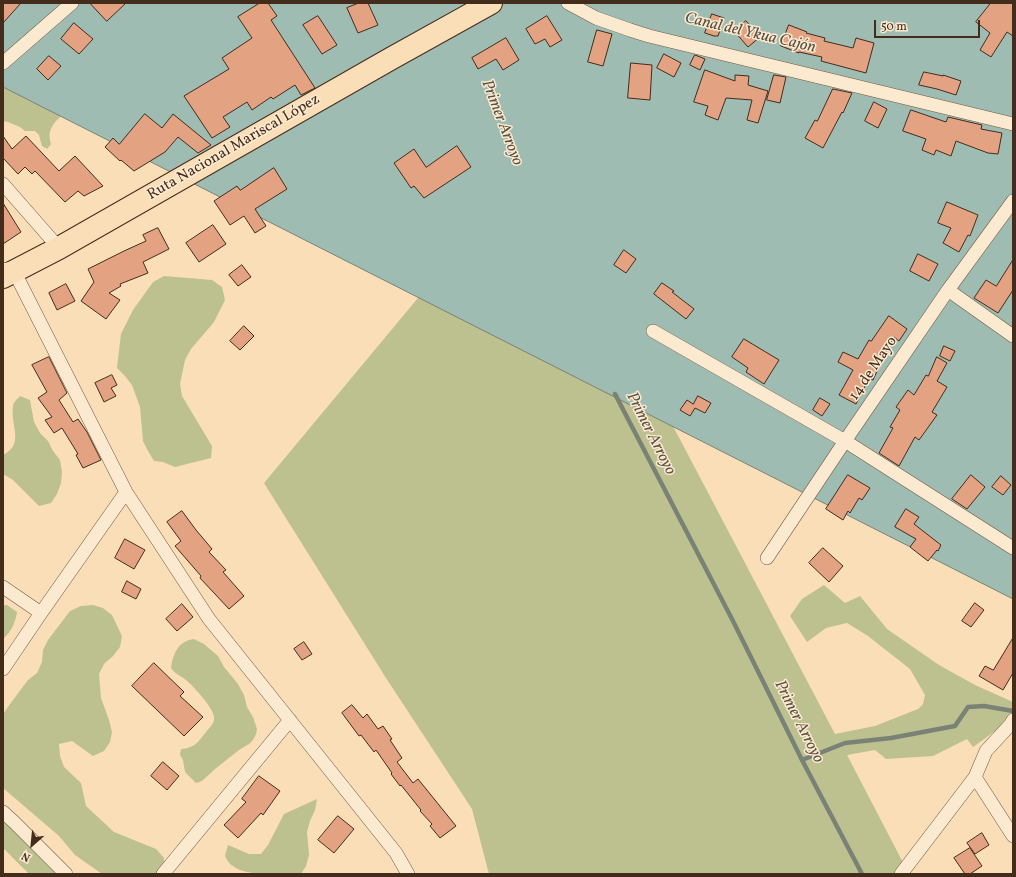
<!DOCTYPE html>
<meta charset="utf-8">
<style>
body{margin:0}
#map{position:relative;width:1016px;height:877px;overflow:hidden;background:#fadeb7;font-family:Vollkorn,serif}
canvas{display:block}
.frame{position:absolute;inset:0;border:4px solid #442c1c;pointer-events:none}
.north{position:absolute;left:12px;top:825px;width:40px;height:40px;-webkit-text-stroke:3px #fcead0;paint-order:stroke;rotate:207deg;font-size:11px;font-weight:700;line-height:16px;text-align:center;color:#442c1c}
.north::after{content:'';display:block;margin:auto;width:14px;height:18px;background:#442c1c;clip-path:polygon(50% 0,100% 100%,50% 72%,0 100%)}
.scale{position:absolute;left:874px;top:20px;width:106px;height:18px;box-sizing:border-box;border:2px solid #442c1c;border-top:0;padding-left:5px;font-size:12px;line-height:14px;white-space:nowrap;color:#442c1c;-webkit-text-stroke:3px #fcead0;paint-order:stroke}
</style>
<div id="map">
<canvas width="1016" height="877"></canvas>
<div class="frame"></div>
<div class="north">N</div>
<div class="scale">50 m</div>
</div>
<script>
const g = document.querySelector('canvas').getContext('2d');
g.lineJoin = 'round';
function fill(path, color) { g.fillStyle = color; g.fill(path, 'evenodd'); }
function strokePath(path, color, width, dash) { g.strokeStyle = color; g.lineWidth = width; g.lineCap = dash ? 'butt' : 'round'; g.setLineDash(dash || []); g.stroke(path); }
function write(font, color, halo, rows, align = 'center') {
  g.font = font + ' Vollkorn,serif'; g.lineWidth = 3; g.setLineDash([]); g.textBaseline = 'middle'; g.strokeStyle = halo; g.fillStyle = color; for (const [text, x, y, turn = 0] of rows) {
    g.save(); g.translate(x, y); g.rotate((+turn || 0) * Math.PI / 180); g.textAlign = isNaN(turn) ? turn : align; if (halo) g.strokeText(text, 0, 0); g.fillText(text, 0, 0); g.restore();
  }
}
const green = new Path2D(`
 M3 75 74 108C64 114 53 120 50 132 49 135 50 141 51 144L47 149 42 146 39 135 35 131H25L20 127 8 122 3 121Z
 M492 209 654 390 835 734 875 726 918 709 923 704 925 695 910 669 868 636 847 623 826 628 807 642 790 616 802 599 824 585 845 603 860 596 887 629 939 665 975 685 1013 702V710L998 729 973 747 967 739 933 756 886 759 875 750 847 755 909 874H489L472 809 386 678 264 483Z
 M164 276 212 280 222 287 225 300 214 322 191 349 185 360 180 384 182 396 212 446 211 458 175 467 163 462 154 461 148 451 143 441 140 407 132 385 125 376 117 368 121 334 133 310 153 282Z
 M20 396 30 400 34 422 40 433 48 441 53 451 60 460 62 472 61 483 57 494 51 503 39 506 13 480 3 474V455C25 444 10 425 13 406 13 403 17 399 20 396Z
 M3 605H7L17 612C15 623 12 631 3 639Z
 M93 605 103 608 112 615 122 636 120 647 113 656 104 664 99 674 101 698 109 720 112 732 110 742 104 751 93 756 72 741 59 744 60 756 64 767 81 783 86 806 114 832 156 849 164 858V870L162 874H102L75 855 59 836 3 788V714L13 700 28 680 37 673 42 662 43 650 48 640 70 611 81 606Z
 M194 639 204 644 218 656 224 667 238 684 244 695 247 707 253 717 257 729 256 734 253 740 249 744 239 750 215 769 202 781 196 783 185 772 183 760 180 755 181 749C195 748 198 742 206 732 209 728 214 724 214 719 216 710 193 686 186 680 180 675 176 675 171 668 173 654 178 641 194 639Z
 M317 799 315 810 310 821 307 832 309 855 306 866 301 874C283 874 246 877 233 866 229 864 227 860 225 856L228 845 249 854H261L268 845 284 814Z
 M3 810 70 874H29L3 848Z`);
const water = new Path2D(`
 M3 3H1013V599L3 87Z`);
const stream = new Path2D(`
 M615 394 733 621 802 760 862 874
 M802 760 845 743 891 738 955 726 968 707 984 706 1013 711`);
const building = new Path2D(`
 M3 3H21L3 23Z
 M90 3H126L107 21Z
 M260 3H268L277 16 271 20 315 88 301 95 295 85 273 99 271 97 252 110 247 102 223 117 230 127 212 138 184 96 229 69 222 58 252 38 238 17Z
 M359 3H368L378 25 358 33 347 8Z
 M991 3H1013V36L1007 32 991 57 980 50 990 33 976 22Z
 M712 14 724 18 718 36H714L705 33Z
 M318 16 337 45 322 54 303 25Z
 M547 16 562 40 550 47 545 39 535 44 526 29Z
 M746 21 760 37 748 47 734 31Z
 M74 23 93 39 79 54 61 39Z
 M789 25 807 32 806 33 825 38 824 41 853 48 856 38 874 43 866 73 821 61 822 57 799 52V53L781 46Z
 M597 30 612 34 603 66 588 62Z
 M506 38 519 60 503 70 496 59 478 69 472 58Z
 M664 54 681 63 674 77 657 68Z
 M695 55 705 59 700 70 690 65Z
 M49 56 61 66 48 80 37 69Z
 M631 63 652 65 650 100 628 98Z
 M705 70 735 81V75L749 76 748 85 768 91 758 123 747 120 752 100 726 98 718 120 705 115 708 106 694 102Z
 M924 72 943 76V75L961 81 956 95 937 89 919 85Z
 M774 75 786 77 780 103 767 100Z
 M833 89 852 93 843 113 842 112 823 148 805 138 815 120 817 121Z
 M874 102 887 109 878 128 865 121Z
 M911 110 946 122 948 117 982 125 981 129 1002 133 998 154 988 153 956 141 951 156 936 150 934 155 922 150 926 139 903 131Z
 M145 114 162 128 173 114 211 145 198 153 178 137 165 152 134 171 121 160 120 161 105 147 113 138 119 144Z
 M3 136 12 149 26 136 59 171 75 156 103 186 84 196 78 191 65 202 35 171 32 174 25 167 18 174 3 158Z
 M457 146 471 167 424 198 414 186 411 188 394 163 414 149 426 167Z
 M274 168 287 189 255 209 266 226 255 233 244 216 230 225 214 201 237 186 240 190Z
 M947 202 978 215 970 236 968 235 959 252 943 243 951 228 938 223Z
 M3 203 21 232 3 244Z
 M213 225 226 244 199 262 186 243Z
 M158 228 169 249 143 262 148 273 120 284 121 286 109 293 120 300 106 319 81 301 94 282 88 269 124 251 146 241 143 235Z
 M624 250 636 259 626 273 614 265Z
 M918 254 938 264 929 281 910 271Z
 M1013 260V290L998 313 974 298 986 280 996 286Z
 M242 265 251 277 238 286 229 275Z
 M662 283 674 291 672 292 694 309 686 319 654 294Z
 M66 284 75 301 57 310 49 293Z
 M889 316 907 329 899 341 894 337 877 369H878L873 380 869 378 856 404 839 395 853 370 838 362 843 352 858 359 869 340 871 341Z
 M244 326 254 336 240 350 230 341Z
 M744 339 779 360 764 384 746 372 748 368 732 357Z
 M944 346 955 351 950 361 940 356Z
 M49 357 67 393 59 400 73 422 78 419 87 432 101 460 83 468 76 455 78 454 62 428 54 433 45 420 52 417 38 398 47 392 32 365Z
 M937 357 947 363 937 381 947 387 932 412 937 415 919 440 915 437 899 466 879 453 893 428 890 427 900 410 896 407 908 390 914 395 926 375 928 376Z
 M112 375 117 385 111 388 116 396 104 402 95 383Z
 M698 396 711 403 705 413 695 408 690 416 680 410 687 400 693 404Z
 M820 398 830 404 822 416 813 410Z
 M848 475 870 488 862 500 859 498 850 513 848 511 843 520 826 509Z
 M971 475 985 487 967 509 952 499Z
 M1001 476 1011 485 1003 495 992 487Z
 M906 509 919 517 914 524 941 545 938 551 937 550 928 561 910 547 916 539 895 527Z
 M182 511 196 530 212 549 209 552 226 570 223 572 244 596 229 609 200 578 201 576 175 546 181 541 167 522Z
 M125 539 145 550 134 569 115 558Z
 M823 548 843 566 829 582 809 563Z
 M127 581 141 589 136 599 122 592Z
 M975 603 984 610 971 627 962 621Z
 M182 604 193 617 177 631 166 619Z
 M1013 638V673L1003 690 979 676 985 666 993 670Z
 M304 642 312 654 302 660 294 649Z
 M154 663 184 692 180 696 203 717 184 736 132 686Z
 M352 705 363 718 367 714 378 729 383 726 392 739 390 740 402 758 397 762 413 783 418 779 456 826 440 838 430 826 432 824 420 811 421 810 401 785 400 786 391 774 392 773 376 750 374 752 361 735 359 736 342 713Z
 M163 762 179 776 167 790 151 776Z
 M259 776 280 791 263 815 261 813 238 838 224 825 246 802 242 799Z
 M338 816 354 829 334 853 318 840Z
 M982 833 989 845 975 854 967 843Z
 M970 848 982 866 970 874H965L954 858Z`);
const street = new Path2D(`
 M568 3 596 18 630 30 649 36 1013 124
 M3 63 72 3
 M3 184 59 248
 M7 269 14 271 126 492 209 619 396 853 408 874
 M948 290 1013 336
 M653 331 845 441 1013 548
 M767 558 845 441 948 290 1013 201
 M3 587 41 613
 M3 669 41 613 126 492
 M975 777 1013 836
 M3 812 15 823 66 874
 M163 874 290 720
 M901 874 975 777 986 751 1010 725 1013 720`);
const highway = new Path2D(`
 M3 277 59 248 392 58 491 3`);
const streetNames = [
 ["Ruta Nacional Mariscal López",234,148,-30],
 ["14 de Mayo",874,369,-56]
];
const waterNames = [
 ["Canal del Ykua Cajón",750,34,13],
 ["Primer Arroyo",501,123,69],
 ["Primer Arroyo",650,434,63],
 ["Primer Arroyo",798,722,63]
];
fill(green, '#bdc18f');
fill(water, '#9ebcb2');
strokePath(water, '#7a8276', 1);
strokePath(stream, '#7a8276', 4.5);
fill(building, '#e3a282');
strokePath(building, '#442c1c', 1);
strokePath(street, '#725843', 14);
strokePath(highway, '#442c1c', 24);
strokePath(street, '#fcead0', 13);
strokePath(highway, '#fadeb7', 22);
write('15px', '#442c1c', '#fcead0', streetNames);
write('italic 16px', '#5a5042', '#fcead0', waterNames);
</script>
